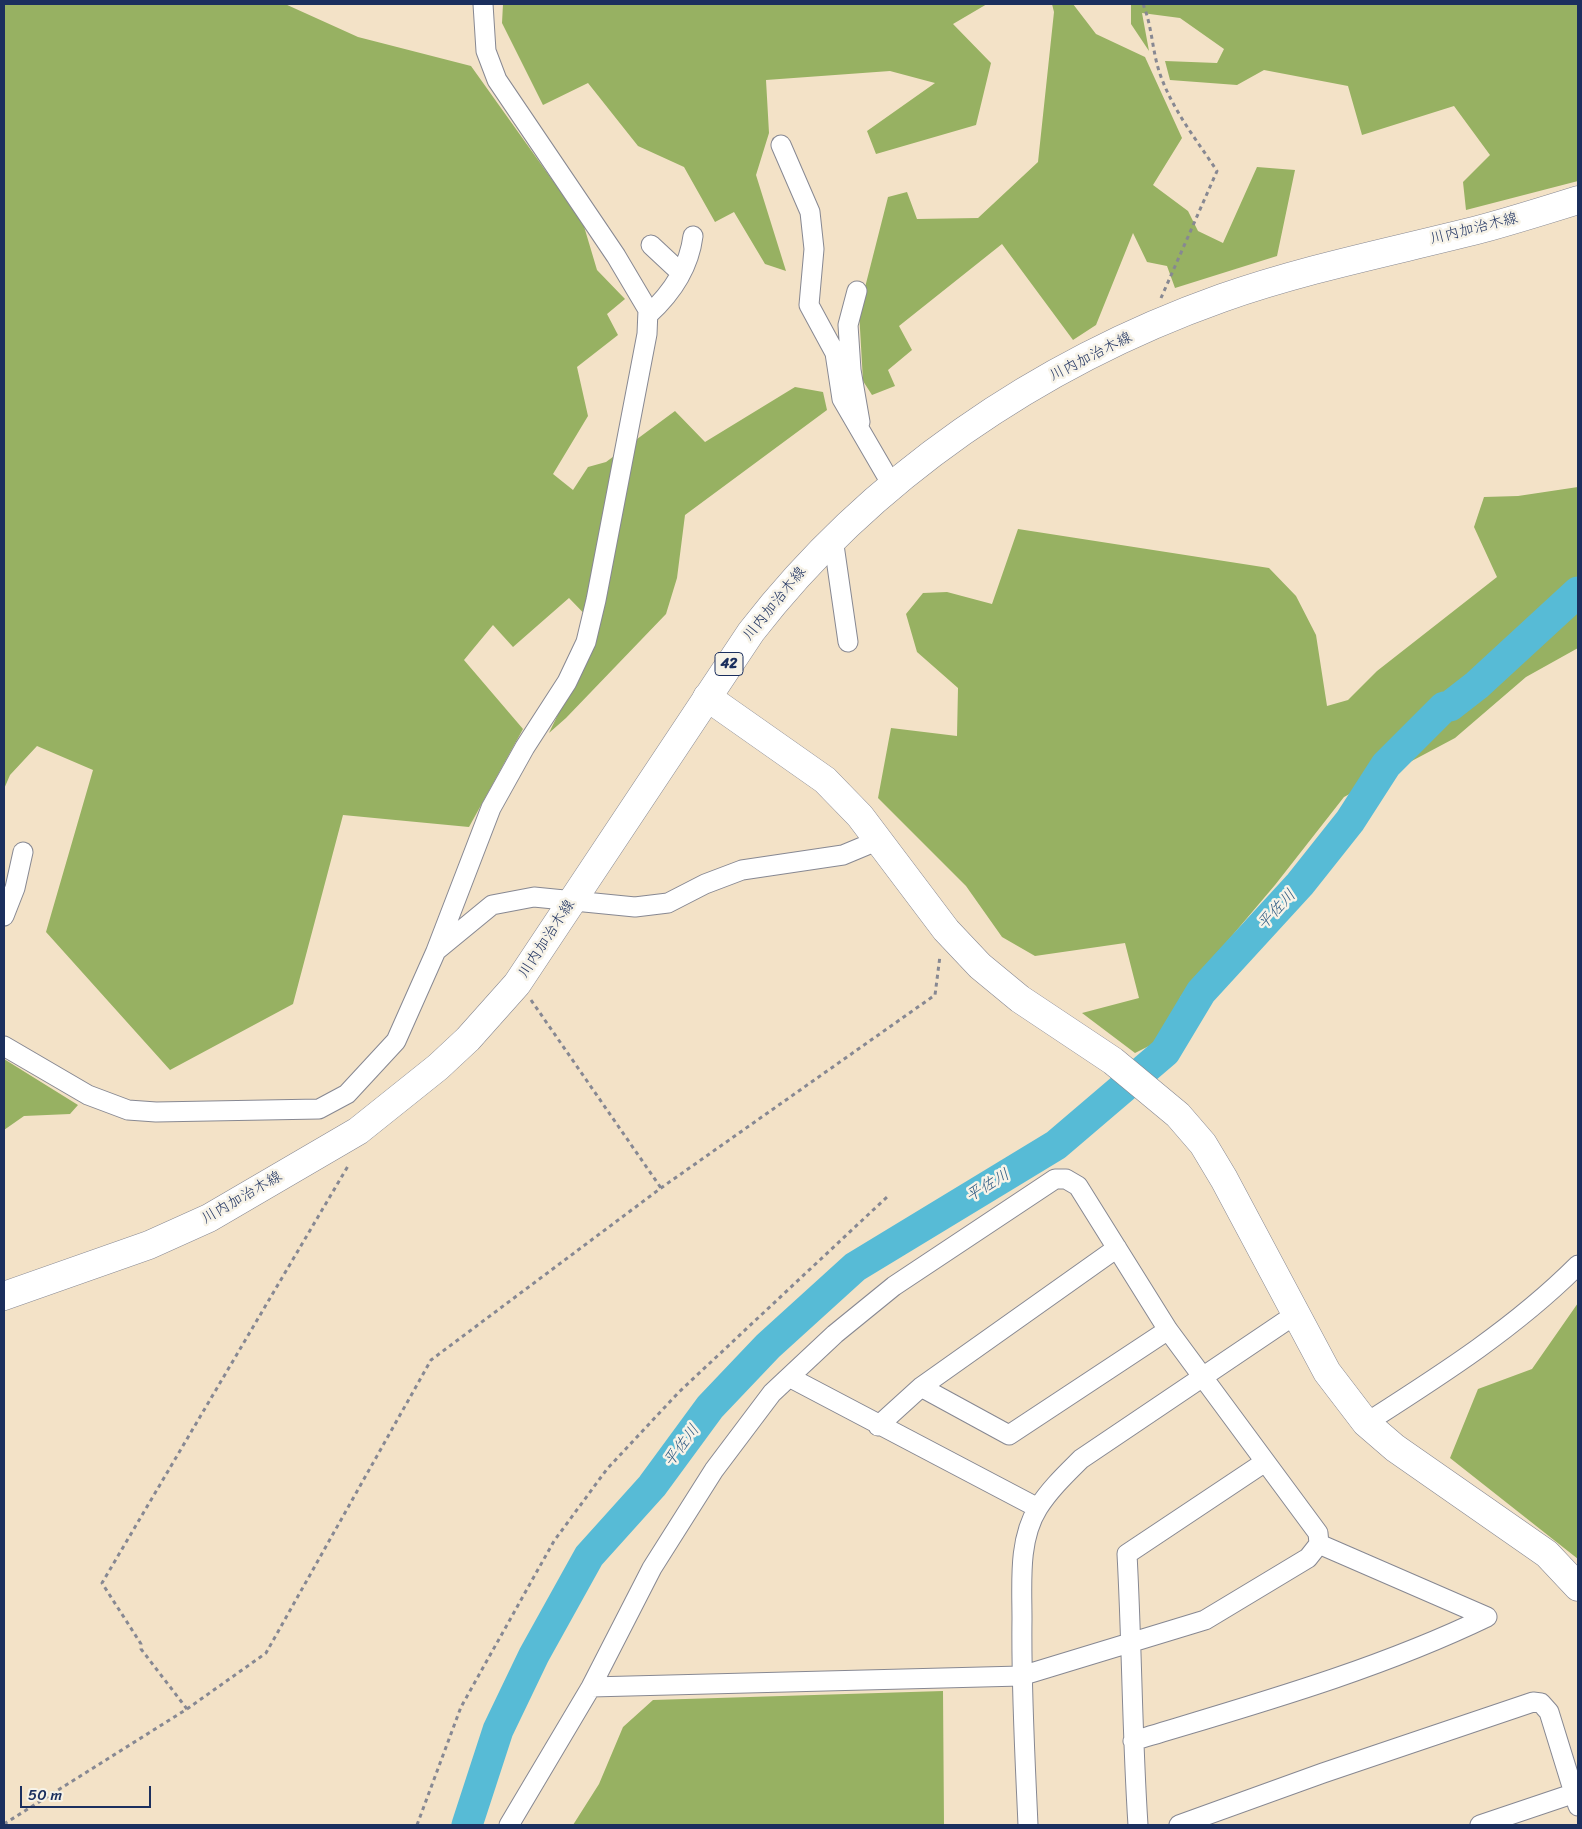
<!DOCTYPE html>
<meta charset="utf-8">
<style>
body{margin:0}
#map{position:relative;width:1582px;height:1829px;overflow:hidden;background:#f3e2c7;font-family:Sriracha,sans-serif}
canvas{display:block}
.frame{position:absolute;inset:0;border:5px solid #1b2f5e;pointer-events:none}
.scale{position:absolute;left:20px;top:1786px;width:131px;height:22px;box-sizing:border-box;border:2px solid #1b2f5e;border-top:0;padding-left:6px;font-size:15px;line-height:18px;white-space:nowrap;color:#1b2f5e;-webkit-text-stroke:4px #f7f3e8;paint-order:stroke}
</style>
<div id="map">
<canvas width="1582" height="1829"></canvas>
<div class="frame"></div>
<div class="scale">50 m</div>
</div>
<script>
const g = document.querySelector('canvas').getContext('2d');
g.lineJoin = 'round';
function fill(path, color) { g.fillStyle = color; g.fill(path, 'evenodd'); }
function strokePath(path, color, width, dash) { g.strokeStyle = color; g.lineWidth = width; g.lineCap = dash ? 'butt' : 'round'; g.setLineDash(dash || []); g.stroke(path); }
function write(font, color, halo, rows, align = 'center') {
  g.font = font + ' Sriracha,"Klee One",sans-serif'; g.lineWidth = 5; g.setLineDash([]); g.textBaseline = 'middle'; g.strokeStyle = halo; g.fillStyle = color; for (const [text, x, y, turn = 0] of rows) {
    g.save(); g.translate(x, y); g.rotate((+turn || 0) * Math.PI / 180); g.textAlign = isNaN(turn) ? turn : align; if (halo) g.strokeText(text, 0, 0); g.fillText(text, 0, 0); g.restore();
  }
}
const forest = new Path2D(`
 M4 4H285L358 37 471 66 583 223 597 270 625 299 607 314 618 335 577 367 588 416 553 474 573 490 588 467 606 462 675 411 705 442 795 387 823 392 827 410 685 515 677 578 666 614 566 718 549 733 599 629 569 598 513 647 493 625 464 660 523 729 469 827 343 815 293 1004 170 1070 46 932 93 770 37 746 10 775 4 789Z
 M503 4H987L953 24 991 63 976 125 876 154 867 131 935 83 890 71 766 80 769 133 756 175 786 271 765 264 734 212 715 222 684 167 638 146 588 83 543 105 502 23Z
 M1052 4H1073L1096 34 1145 57 1182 138 1153 185 1188 211 1198 231 1223 243 1257 167 1295 170 1277 256 1175 288 1167 266 1147 262 1133 233 1096 325 1073 340 1002 244 899 326 912 350 888 370 895 386 872 395 863 381 859 311 888 197 907 192 917 219 978 218 1038 162 1054 12Z
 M1131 4H1578V181L1466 210 1463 182 1490 155 1454 106 1362 135 1348 86 1264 70 1237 85 1170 80 1165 61 1217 63 1224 49 1180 18 1142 13 1149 51 1131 24Z
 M1578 487V648L1526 677 1455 738 1344 797 1275 885 1181 996 1157 1042 1135 1053 1082 1013 1139 998 1125 943 1035 956 1002 937 966 886 878 798 891 728 957 736 958 688 917 652 906 614 923 593 947 592 992 604 1018 529 1269 568 1296 596 1316 635 1327 706 1348 700 1377 671 1497 577 1474 527 1484 497 1518 496Z
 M4 1059 78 1105 70 1114 24 1116 4 1130Z
 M1578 1303V1559L1450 1458 1478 1389 1532 1369Z
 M943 1691 944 1825H573L599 1784 623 1727 653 1700Z`);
const river = new Path2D(`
 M467 1825 498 1730 534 1655 589 1556 652 1486 710 1407 768 1346 855 1267 1056 1145 1165 1052 1201 992 1300 884 1350 821 1386 765 1444 707 1450 706 1477 685 1578 592`);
const path = new Path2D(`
 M1143 4C1152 26 1152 49 1159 71 1171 108 1196 139 1217 171L1161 298
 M531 1000 661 1188
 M187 1709 141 1649V1644L102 1583 348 1166
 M4 1824 187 1709 266 1653 431 1360 661 1188 935 995 940 956
 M417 1825 461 1707 554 1541 607 1469 679 1392 887 1197`);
const street = new Path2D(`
 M781 145 810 212 814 249 809 305 835 353 842 399 892 485
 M651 245 681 273
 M857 291 848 325 851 370 860 422
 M648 315C671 294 689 268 693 236
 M833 538 848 642
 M4 916 15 888 23 852
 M436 951 491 808 525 747 567 682 586 642 596 600 647 334 648 310 616 256 497 80 486 51 483 4
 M4 1046 88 1095 128 1110 156 1112 319 1109 347 1094 396 1041 436 951 492 905 534 897 635 907 668 903 705 884 742 870 843 855 879 840
 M789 1377 1038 1508
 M921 1387 1009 1435 1168 1330
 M1366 1423C1441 1375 1515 1328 1578 1265
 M878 1426 921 1387 1117 1248
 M1133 1741C1252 1705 1375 1671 1487 1617L1319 1544
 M509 1825 591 1687 652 1568 714 1470 772 1393 835 1334 894 1286 1055 1179H1066L1078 1186 1168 1330 1318 1533 1319 1544 1308 1558 1205 1620 1021 1676 591 1687
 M1028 1825C1025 1757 1021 1688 1022 1619 1022 1583 1018 1540 1038 1508 1050 1489 1066 1474 1081 1459L1296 1314
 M1138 1825C1132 1735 1132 1645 1127 1554L1265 1462
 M1179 1825 1323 1773 1533 1702 1541 1703 1549 1712 1578 1806
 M1480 1825 1575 1793`);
const secondary = new Path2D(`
 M707 697 825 780 860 816 946 930 980 966 1020 999 1113 1061 1178 1115 1203 1144 1224 1179 1327 1372 1366 1423 1395 1448 1547 1554 1578 1587`);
const primary = new Path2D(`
 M4 1296 149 1245 209 1218 358 1131 438 1067 468 1039 517 984 751 632C870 478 1039 363 1222 298 1307 268 1395 251 1481 229 1514 220 1546 210 1578 200`);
const shields = [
 [729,664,28]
];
const shieldNames = [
 ["42",729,664]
];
const streetNames = [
 ["川内加治木線",1474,229,-14],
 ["川内加治木線",1091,357,-27],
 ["川内加治木線",775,604,-51],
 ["川内加治木線",547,939,-57],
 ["川内加治木線",242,1198,-30]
];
const waterNames = [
 ["平佐川",1277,910,-47],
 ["平佐川",988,1186,-31],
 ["平佐川",682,1446,-53]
];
fill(forest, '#97b162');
strokePath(river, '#57bbd6', 31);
strokePath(street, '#878892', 21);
strokePath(secondary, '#878892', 29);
strokePath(primary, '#878892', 29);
strokePath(path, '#878892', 3, [4, 4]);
strokePath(street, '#fff', 19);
strokePath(secondary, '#fff', 28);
strokePath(primary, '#fff', 28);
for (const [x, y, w] of shields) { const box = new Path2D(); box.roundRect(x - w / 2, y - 11.5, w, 23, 4); g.fillStyle = '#f7f3e8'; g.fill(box); strokePath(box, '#1b2f5e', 1); }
write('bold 14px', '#1b2f5e', null, shieldNames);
write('15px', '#1b2f5e', '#f7f3e8', streetNames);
write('italic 16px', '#2d5982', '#f7f3e8', waterNames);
</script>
